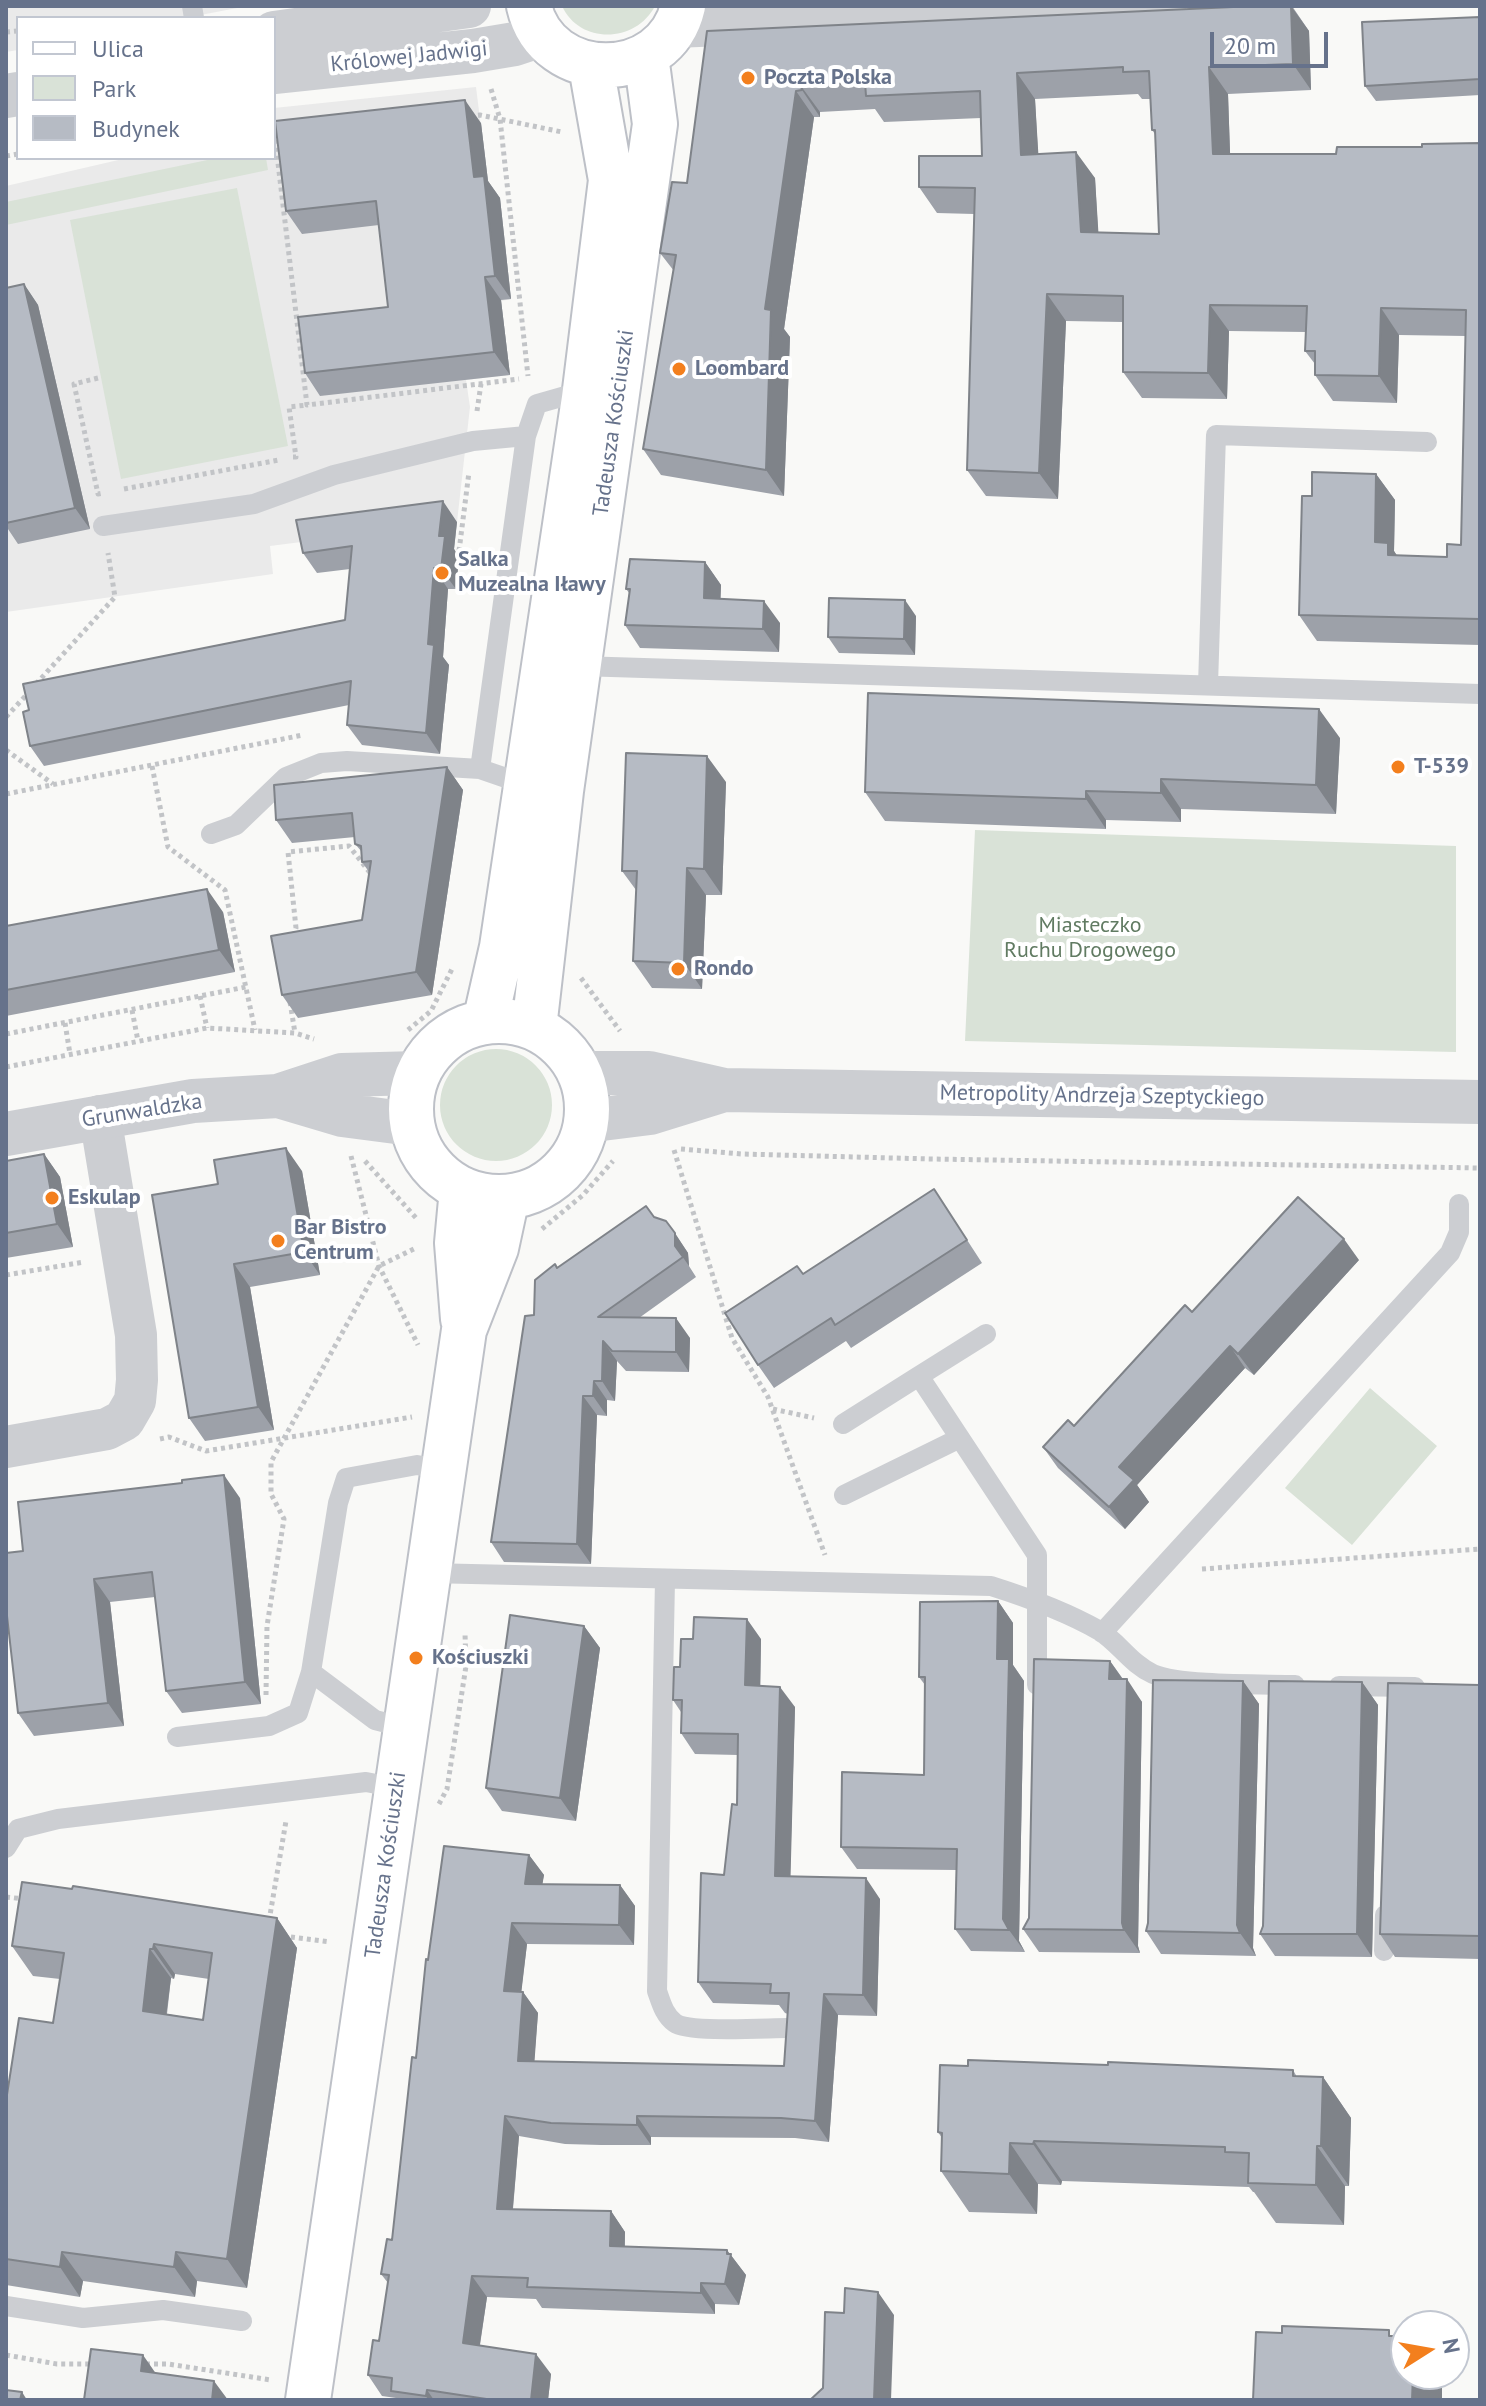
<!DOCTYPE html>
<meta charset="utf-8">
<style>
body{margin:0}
#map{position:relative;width:1486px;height:2406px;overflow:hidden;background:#f9f9f7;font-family:"PT Sans",sans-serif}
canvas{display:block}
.frame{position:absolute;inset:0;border:8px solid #66728b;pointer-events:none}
.legend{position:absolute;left:16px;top:16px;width:260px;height:144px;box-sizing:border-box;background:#fff;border:2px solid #c2c7d1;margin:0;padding:10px 14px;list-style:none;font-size:24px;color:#66728b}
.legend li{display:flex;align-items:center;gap:16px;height:40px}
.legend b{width:40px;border:2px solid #c2c7d1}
.north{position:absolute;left:1390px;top:2310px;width:80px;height:80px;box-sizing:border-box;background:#fff;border:2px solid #c2c7d1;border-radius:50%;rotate:79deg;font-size:22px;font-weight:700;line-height:32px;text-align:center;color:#66728b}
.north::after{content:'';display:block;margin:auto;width:28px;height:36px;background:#f37f1d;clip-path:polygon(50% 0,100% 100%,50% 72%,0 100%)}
.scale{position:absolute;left:1210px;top:32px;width:118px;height:36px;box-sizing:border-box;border:4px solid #66728b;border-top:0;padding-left:10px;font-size:24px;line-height:28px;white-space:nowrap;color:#66728b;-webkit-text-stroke:6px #fff;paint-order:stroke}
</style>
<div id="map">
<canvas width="1486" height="2406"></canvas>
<div class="frame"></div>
<ul class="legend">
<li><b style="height:10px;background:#fff"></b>Ulica</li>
<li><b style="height:22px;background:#d9e2d7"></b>Park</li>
<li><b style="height:22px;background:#b6bbc4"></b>Budynek</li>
</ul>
<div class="north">N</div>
<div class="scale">20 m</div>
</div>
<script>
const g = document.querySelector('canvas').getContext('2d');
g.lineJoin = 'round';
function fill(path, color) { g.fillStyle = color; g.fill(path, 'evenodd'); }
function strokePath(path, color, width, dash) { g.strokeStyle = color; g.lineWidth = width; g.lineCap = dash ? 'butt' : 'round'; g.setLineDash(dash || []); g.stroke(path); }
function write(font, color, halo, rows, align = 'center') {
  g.font = font + ' "PT Sans",sans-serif'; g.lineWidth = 8; g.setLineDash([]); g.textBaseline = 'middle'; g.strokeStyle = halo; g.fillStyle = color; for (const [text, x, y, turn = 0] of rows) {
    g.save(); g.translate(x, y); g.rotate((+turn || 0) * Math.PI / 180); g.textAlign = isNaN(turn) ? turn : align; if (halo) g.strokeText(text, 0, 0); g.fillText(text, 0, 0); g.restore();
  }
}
const built = new Path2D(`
 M6 6H237V8L185 18H18V50L6 52Z
 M476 87 490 199 511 299 501 301 510 375 466 380 470 407 457 522 270 546 273 574 6 612V186L127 158H274V108Z`);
const green = new Path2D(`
 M562 6H655C636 43 580 45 562 6Z
 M217 158H266L268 170 6 225V202Z
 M237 188 288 446 121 479 70 220Z
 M975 830 1456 846V1052L965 1041Z
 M440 1105a56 56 0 1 1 112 0a56 56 0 1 1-112 0Z
 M1370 1388 1437 1446 1352 1545 1285 1488Z`);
const path = new Path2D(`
 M6 32 18 31
 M491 89 500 119 528 376
 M470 116 480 115 562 132
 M281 137 275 138 307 405 519 379
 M6 156 18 154
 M98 378 74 384 98 494 103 493
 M477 411 481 384
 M293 457H296L289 407 307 405
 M124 489 279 460
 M459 551 469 472
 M36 684 115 597 108 553
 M6 717 30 691
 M6 750 53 784
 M152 766 168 847 225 890 255 1030
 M6 794 303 735
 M293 936 296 928 288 852 349 846 371 874
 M581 978 620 1031
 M200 996 207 1028
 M290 1002 295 1033
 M132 1010 138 1041
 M65 1023 70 1054
 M408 1030 431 1011 452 969
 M6 1034 246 987
 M6 1067 207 1028 295 1033 314 1039
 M681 1149 742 1154 931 1159 1480 1168
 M674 1150 732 1338 768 1397 825 1555
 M351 1156 379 1266 418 1345
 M365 1161 417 1219
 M542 1229 583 1195 613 1161
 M6 1275 84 1262
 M773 1409 814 1418
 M160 1439 169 1437 206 1451 412 1417
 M1202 1569 1480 1549
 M266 1695 267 1626 284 1519 271 1494V1462L379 1266 416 1248
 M439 1804 447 1789 466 1666 465 1633
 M6 1897 24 1899
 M269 1921 286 1821
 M283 1936 330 1942
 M6 2355 57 2364H96
 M146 2364H168L271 2380`);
const service = new Path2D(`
 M192 6 194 18
 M103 526 254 504 334 475 473 441 526 436 537 404 565 396 584 398 586 402
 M579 666 1480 694
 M1208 685 1216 435 1427 442
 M480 769 526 436
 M211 834 236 825 286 777 321 763 347 761 480 769 509 779 524 794
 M986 1334 919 1376 1037 1555V1685
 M843 1424 919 1376
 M844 1495 960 1438
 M428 1573 991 1586C1029 1598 1065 1611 1100 1631 1119 1643 1131 1664 1153 1674 1181 1686 1261 1684 1295 1685
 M665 1580 657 1991C661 2002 664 2015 675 2023 689 2033 766 2028 787 2028
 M1102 1633 1450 1253 1459 1232V1204
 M1339 1686 1415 1687
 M406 1728 375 1720 311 1672 338 1503 346 1478 417 1465 443 1470
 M177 1737 269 1726 298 1713 311 1672
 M6 1848 18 1829 58 1819 366 1782 397 1788
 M1384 1951 1385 1915
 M6 2306 83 2318 163 2310 242 2321`);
const minor = new Path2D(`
 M675 27 1165 6
 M6 1447 107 1429 124 1420 135 1401 137 1380 136 1335 100 1116`);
const tertiary = new Path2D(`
 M274 33 469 6
 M274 72 473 51 515 44 542 35
 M6 96 18 94
 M579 1073H649L724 1090 1480 1102
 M278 1096 342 1115 411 1124
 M586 1121 650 1113 721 1091
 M6 1134 193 1101 278 1096 342 1075 418 1073`);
const secondary = new Path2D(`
 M529 6C547 85 665 85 683 6
 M411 1109a88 88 0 1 1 176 0a88 88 0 1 1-176 0Z
 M485 1022 502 947 584 398 611 180 591 66
 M534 1028 561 791 655 124 646 56
 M462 1189 457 1243 463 1319
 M308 2400 464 1330 496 1248 507 1197`);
const wall = new Path2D(`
 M1255 6H1292L1309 31 1311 90 1228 94 1230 154H1336L1480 143V645L1317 641 1299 615 1312 496 1376 474 1395 500 1394 551 1397 556 1447 557 1461 545 1466 336 1399 335 1397 403 1333 401 1315 375V364L1305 351 1306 332 1229 331 1227 399 1142 398 1123 372V322L1066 321 1058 499 986 496 967 470 974 214 937 213 919 187 982 156 981 118 884 122 875 109 820 112V117H814L784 329 790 337 784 496 661 475 643 449 674 271 660 253 687 183 707 31ZM1138 94 1142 99H1151L1152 130 1155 134 1159 234 1098 232 1095 178 1038 154 1035 99Z
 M1480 17V95L1376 101 1365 86Z
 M481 123 488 181 500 198 511 299 501 300 510 375 320 396 305 373 388 307 379 225 302 234 286 211Z
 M24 284 38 305 90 529 18 544 6 526V288Z
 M457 522 454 549 459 557 456 589H448L443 657 449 665 440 754 362 745 347 725 349 705 44 766 30 746 29 710 345 620 350 569 317 573 303 553Z
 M705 562 721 585 720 599 780 623 779 652 640 648 625 625 630 594 626 589Z
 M916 616 915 655 839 653 828 637Z
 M1340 738 1336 814 1181 809V822L1106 820V829L885 821 865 792Z
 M447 767 463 790 432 995 298 1018 282 995 362 920 369 872 362 862V852L355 844V837L292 843 276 820Z
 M726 782 722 895H706L702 989 652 988 633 961 636 890 622 871Z
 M223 912 235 972 6 1016V926Z
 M44 1154 60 1177 73 1247 6 1258V1161Z
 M302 1171 320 1275 250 1287 274 1430 205 1441 189 1418 152 1195Z
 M934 1189 982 1263 851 1348 846 1341 774 1388 758 1365 803 1274Z
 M654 1217 666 1221 688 1253 689 1266 696 1277 639 1318 690 1338 689 1372 626 1371 617 1361 615 1401 607 1400V1416L597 1415 591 1564 504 1562 491 1542 534 1315 557 1268Z
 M1359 1260 1254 1375 1245 1368 1137 1485 1149 1502 1125 1529 1058 1468 1043 1447 1074 1426 1192 1312Z
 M240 1498 261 1704 182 1713 166 1691 155 1597 110 1602 124 1726 34 1736 18 1713 23 1551Z
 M998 1601 1013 1623V1665L1024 1681 1019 1941 1025 1952 971 1951 955 1929 956 1870 857 1869 841 1847 924 1775 925 1685 919 1677Z
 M584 1626 600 1648 576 1821 502 1811 486 1788Z
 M761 1639 760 1686 795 1707 790 1876 880 1899 877 2016 838 2015 829 2142 795 2138 651 2137V2145H601L565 2144 519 2136 513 2209 611 2211 625 2232V2247L730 2254 746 2275 739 2305 715 2304V2314L542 2308 536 2299 487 2297 480 2345 551 2374 548 2400H397L396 2398 382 2396 368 2375 379 2341 388 2283 381 2274 392 2240 428 1960 529 1855 544 1875 542 1884 620 1885 635 1906 634 1945 527 1944 521 1992H523L538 2013 534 2061 784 2066 788 2014 785 2013 779 2005 713 2003 698 1982 724 1875 737 1805 738 1755 695 1754 681 1733V1712L673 1700 680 1667Z
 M1110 1661 1123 1679 1142 1702 1138 1946 1140 1953 1039 1952 1023 1929 1029 1918Z
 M1243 1681 1259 1704 1253 1948 1256 1956 1161 1954 1146 1931Z
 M1362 1682 1378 1705 1372 1957 1275 1956 1260 1934Z
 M1480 1685V1959L1395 1957 1380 1934Z
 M277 1918 297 1948 247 2288 197 2281 195 2297 83 2281 80 2297 6 2285V2101L53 2023 60 1979 33 1976 12 1946ZM175 1974 209 1979 203 2020 167 2014 171 1978 174 1979Z
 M1293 2070 1297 2077H1323L1351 2118 1349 2186H1345L1344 2225 1276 2223 1254 2192H1253L1249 2187 1062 2181 1061 2185 1038 2184 1037 2214 969 2212 941 2171 942 2138 938 2132Z`);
const shadedWall = new Path2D(`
 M1291 6 1309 31 1311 90 1293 64Z
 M1209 67 1228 94 1231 180 1213 154Z
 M1017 73 1035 99 1040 181 1021 155Z
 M801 86 820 112V117L802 90Z
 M796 91 814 117 784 329 790 337 784 496 766 470 765 309Z
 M465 100 481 123 488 181 500 198 511 299 495 276 474 177Z
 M1076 152 1095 178 1100 258 1081 232Z
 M485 277 501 300 510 375 494 352Z
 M24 284 38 305 90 529 75 508Z
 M1047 294 1066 321 1058 499 1039 473Z
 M1210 305 1229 331 1227 399 1208 373Z
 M1381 308 1399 335 1397 403 1379 376Z
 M1376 474 1395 500 1394 551 1406 569V582L1375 542Z
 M443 501 457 522 454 549 459 557 456 589 441 569 439 536Z
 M705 562 721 585 720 621 704 598Z
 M434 568 448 589 443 657 449 665 440 754 426 733 428 644Z
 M905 600 916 616 915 655 904 639Z
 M764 601 780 623 779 652 763 629Z
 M1319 709 1340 738 1336 814 1316 785Z
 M707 756 726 782 722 895 704 869Z
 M447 767 463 790 432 995 416 972Z
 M1161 779 1181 809V822L1161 793Z
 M1086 791 1106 820V829L1086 799Z
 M687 868 706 895 702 989 684 963Z
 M207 889 223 912 235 972 219 950Z
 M286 1148 302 1171 320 1275 304 1252Z
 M44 1154 60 1177 73 1247 57 1224Z
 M675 1233 688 1253 689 1266 675 1246Z
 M1344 1239 1359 1260 1254 1375 1238 1354Z
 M234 1264 250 1287 274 1430 258 1407Z
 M676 1318 690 1338 689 1372 676 1352Z
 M603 1341 617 1361 615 1401 602 1381Z
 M1230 1346 1245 1368 1137 1485 1149 1502 1125 1529 1109 1507 1119 1467Z
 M594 1381 607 1400V1416L593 1396Z
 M583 1396 597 1415 591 1564 577 1544Z
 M224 1475 240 1498 261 1704 245 1682Z
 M94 1579 110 1602 124 1726 108 1703Z
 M998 1601 1013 1623V1665L1024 1681 1019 1941 1025 1952 1009 1930 1003 1919 997 1659Z
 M747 1619 761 1639 760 1706 745 1685Z
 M584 1626 600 1648 576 1821 560 1798Z
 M1110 1661 1126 1684 1109 1679Z
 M1127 1679 1142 1702 1138 1946 1140 1953 1124 1930 1122 1923Z
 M1243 1681 1259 1704 1253 1948 1256 1956 1240 1933 1237 1925Z
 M1362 1682 1378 1705 1372 1957 1357 1934Z
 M780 1687 795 1707 790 1897 775 1876Z
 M529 1855 544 1875 539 1905 525 1884Z
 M866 1878 880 1899 877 2016 863 1995Z
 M620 1885 635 1906 634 1945 619 1925Z
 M277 1918 297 1948 247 2288 227 2259Z
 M512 1923 527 1944 519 2012 504 1991Z
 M154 1944 175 1974 174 1979 153 1949Z
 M150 1949 171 1978 163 2040 143 2011Z
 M523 1992 538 2013 533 2082 518 2061Z
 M824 1994 838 2015 829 2142 815 2121Z
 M1323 2077 1351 2118 1349 2186 1321 2146Z
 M505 2116 519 2136 511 2229 497 2209Z
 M637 2116 651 2137V2145L637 2125Z
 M1034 2141 1062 2181 1061 2185 1033 2144Z
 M1010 2143 1038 2184 1037 2214 1009 2174Z
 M1317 2146 1345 2186 1344 2225 1316 2185Z
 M611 2211 625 2232 624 2267 610 2246Z
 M727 2250 746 2275 739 2305 725 2284Z
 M62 2252 83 2281 80 2297 60 2267Z
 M176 2252 197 2281 195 2297 174 2267Z
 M472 2276 487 2297 477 2363 463 2343Z
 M701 2283 715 2304V2314L701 2293Z
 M878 2292 894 2315 891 2400H874Z
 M536 2354 551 2374 548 2400H531Z
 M143 2355 159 2378 141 2371Z
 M1413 2374H1440L1442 2377V2400H1412Z
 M214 2381 228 2400H212Z
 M427 2390 434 2400H428L426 2396Z
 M22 2392 27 2400H20Z`);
const building = new Path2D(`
 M1255 6H1291L1293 64 1209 67 1213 154H1336L1337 147H1422V144L1480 143V619L1299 615 1302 496H1312V472L1376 474 1375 542 1388 543V555L1447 557V544L1461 545 1466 310 1381 308 1379 376 1315 375V351H1305L1307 306 1210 305 1208 373 1123 372V296L1047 294 1039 473 967 470 975 188 919 187V156H982L980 91 866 96 865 82 801 86 802 90 796 91 765 309 771 310 766 470 643 449 676 255 660 253 672 182 687 183 707 31ZM1123 67V72L1149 71 1152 130H1155L1159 234 1081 232 1076 152 1021 155 1017 73Z
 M1480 17V79L1365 86 1362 22Z
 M465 100 474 177 484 176 495 276 485 277 494 352 305 373 298 317 388 307 376 201 286 211 275 121Z
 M24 284 75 508 6 523V288Z
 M443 501 439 536H445L441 569 434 568 428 644 434 645 426 733 347 725 351 681 30 746 23 712 29 710 23 684 345 620 352 546 303 553 296 520Z
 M630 559 705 562 704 598 764 601 763 629 625 625 630 589H626Z
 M829 598 905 600 904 639 828 637Z
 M868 693 1319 709 1316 785 1161 779V793L1086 791V799L865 792Z
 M626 753 707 756 704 869 687 868 684 963 633 961 637 871H622Z
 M447 767 416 972 282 995 271 936 362 920 371 861 362 862 361 846 355 844 352 813 276 820 274 785Z
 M207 889 219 950 6 990V926Z
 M286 1148 304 1252 234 1264 258 1407 189 1418 152 1195 218 1184 214 1160Z
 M44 1154 57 1224 6 1233V1161Z
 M934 1189 967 1240 835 1325 831 1318 758 1365 725 1313 797 1266 803 1274Z
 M1298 1197 1344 1239 1238 1354 1230 1346 1119 1467 1134 1480 1109 1507 1043 1447 1068 1420 1074 1426 1185 1305 1192 1312Z
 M646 1206 654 1217 666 1221 675 1233V1246L683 1257 598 1317 676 1318V1352L612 1351 603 1341 602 1381H594L593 1396H583L577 1544 491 1542 525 1316 534 1315 535 1280 555 1264 557 1268Z
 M224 1475 245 1682 166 1691 152 1572 94 1579 108 1703 18 1713 6 1607V1553L23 1551 18 1502 182 1483V1480Z
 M998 1601 997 1659H1009L1003 1919 1009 1930 955 1929 957 1849 841 1847 842 1772 924 1775 925 1677H919L920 1602Z
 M510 1615 584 1626 560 1798 486 1788Z
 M694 1617 747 1619 745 1685 780 1687 775 1876 866 1878 863 1995 824 1994 815 2121 781 2118 637 2116V2125L587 2124 551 2123 505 2116 497 2209 611 2211 610 2246 727 2250V2254H731L725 2284 701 2283V2293L527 2287 528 2278 472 2276 463 2343 536 2354 531 2400H493L427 2390 426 2396 391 2391 392 2378 368 2375 373 2340 379 2341 389 2275 381 2274 387 2239 392 2240 412 2057 416 2058 426 1959 428 1960 444 1846 529 1855 525 1884 620 1885 619 1925 512 1923 504 1991 523 1992 518 2061 784 2066 789 1993H770L771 1984 698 1982 701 1873 724 1875 732 1804 737 1805 738 1734 681 1733 682 1700H673L674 1667H680L681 1639H693Z
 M1034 1659 1110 1661 1109 1679H1127L1122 1923 1124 1930 1023 1929 1029 1918Z
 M1153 1680 1243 1681 1237 1925 1240 1933 1146 1931 1148 1923Z
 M1269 1681 1362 1682 1357 1934H1260L1263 1926Z
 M1388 1683 1480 1685V1936L1380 1934Z
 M22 1882 72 1889 73 1886 277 1918 227 2259 176 2252 174 2267 62 2252 60 2267 6 2259V2101L19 2018 53 2023 64 1953 12 1946ZM154 1944 212 1953 203 2020 143 2011 150 1949H153Z
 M968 2060 1108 2065V2062L1293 2070V2076L1323 2077 1321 2146H1317L1316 2185 1248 2183 1249 2153 1225 2152V2147L1034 2141 1033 2144 1010 2143 1009 2174 941 2171 942 2133 938 2132 940 2065 968 2066Z
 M845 2288 878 2292 874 2400H810L823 2388 825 2312 844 2313Z
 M1282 2326 1389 2330V2336H1406V2374H1413L1412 2400H1253L1256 2332 1282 2333Z
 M91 2349 143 2355 141 2371 214 2381 212 2400H84Z
 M6 2390 22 2392 20 2400H6Z`);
const markers = [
 [748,78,8,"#f37f1d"],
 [679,369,8,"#f37f1d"],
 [442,573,8,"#f37f1d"],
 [1398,767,8,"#f37f1d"],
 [678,969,8,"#f37f1d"],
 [52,1198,8,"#f37f1d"],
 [278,1241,8,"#f37f1d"],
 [416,1658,8,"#f37f1d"]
];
const streetNames = [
 ["Królowej Jadwigi",409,57,-6],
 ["Tadeusza Kościuszki",614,423,-82],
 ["Metropolity Andrzeja Szeptyckiego",1102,1096,1],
 ["Grunwaldzka",142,1111,-9],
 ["Tadeusza Kościuszki",386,1865,-82]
];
const poiNames = [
 ["Poczta Polska",764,78],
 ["Loombard",695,369],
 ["Salka",458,560],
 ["Muzealna Iławy",458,585],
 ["T-539",1414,767],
 ["Rondo",694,969],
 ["Eskulap",68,1198],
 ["Bar Bistro",294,1228],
 ["Centrum",294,1253],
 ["Kościuszki",432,1658]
];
const parkNames = [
 ["Miasteczko",1090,926],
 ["Ruchu Drogowego",1090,951]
];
fill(built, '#eaeaea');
fill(green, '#d9e2d7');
strokePath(secondary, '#bdc0c7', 48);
strokePath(path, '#c2c4c7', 5, [4, 4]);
strokePath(service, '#ccced2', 20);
strokePath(minor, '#ccced2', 42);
strokePath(tertiary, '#ccced2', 44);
strokePath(secondary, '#fff', 44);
fill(wall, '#9da1a9');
fill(shadedWall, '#7f8389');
fill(building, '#b6bbc4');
strokePath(building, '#7f8389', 2);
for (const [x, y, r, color] of markers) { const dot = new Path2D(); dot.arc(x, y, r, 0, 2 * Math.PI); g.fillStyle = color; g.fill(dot); strokePath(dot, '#fff', 3); }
write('22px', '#66728b', '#fff', streetNames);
write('bold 22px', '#66728b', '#fff', poiNames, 'left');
write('22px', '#617b62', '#fff', parkNames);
</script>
